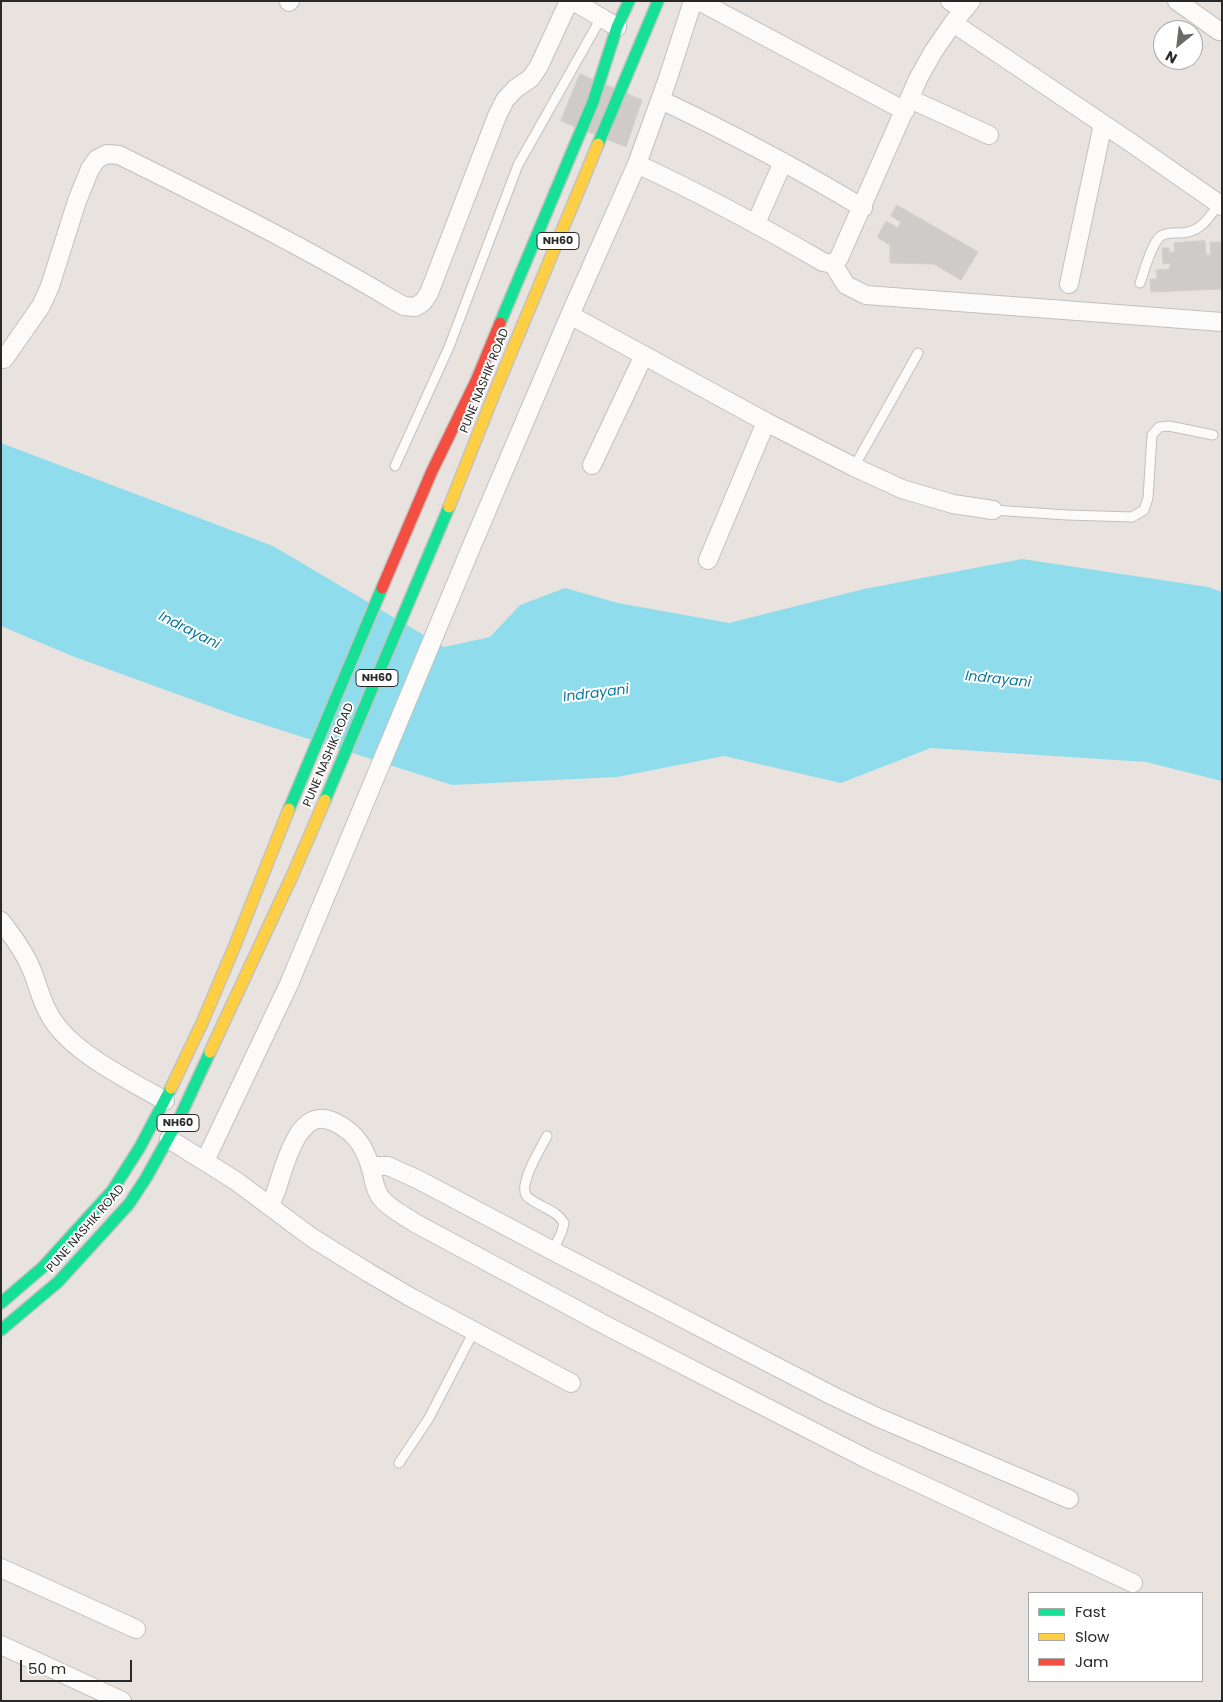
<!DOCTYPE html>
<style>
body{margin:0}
#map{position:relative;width:1223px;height:1702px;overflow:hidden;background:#e8e3de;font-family:Poppins,sans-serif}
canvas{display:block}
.frame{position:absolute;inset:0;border:2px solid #292929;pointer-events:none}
.legend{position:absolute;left:1028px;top:1592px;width:175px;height:90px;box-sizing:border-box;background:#fff;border:1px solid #a9a9a9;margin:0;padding:6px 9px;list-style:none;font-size:15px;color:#292929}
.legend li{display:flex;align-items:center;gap:10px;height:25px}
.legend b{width:25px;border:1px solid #a9a9a9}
.north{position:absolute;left:1153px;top:20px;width:50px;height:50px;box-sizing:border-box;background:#fff;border:1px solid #a9a9a9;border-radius:50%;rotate:209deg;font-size:14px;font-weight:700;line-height:20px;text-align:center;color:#292929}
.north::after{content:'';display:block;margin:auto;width:18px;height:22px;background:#6c6a68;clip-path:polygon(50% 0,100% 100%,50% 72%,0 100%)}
.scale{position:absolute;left:20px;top:1660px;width:112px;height:22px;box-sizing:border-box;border:2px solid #292929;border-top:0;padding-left:6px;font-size:15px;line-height:18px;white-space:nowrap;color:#292929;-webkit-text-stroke:4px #fff;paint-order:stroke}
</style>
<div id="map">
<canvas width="1223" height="1702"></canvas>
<div class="frame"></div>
<ul class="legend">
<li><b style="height:6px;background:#16e098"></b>Fast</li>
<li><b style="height:6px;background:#ffcf43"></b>Slow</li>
<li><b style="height:6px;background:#f24e42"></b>Jam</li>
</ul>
<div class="north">N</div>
<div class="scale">50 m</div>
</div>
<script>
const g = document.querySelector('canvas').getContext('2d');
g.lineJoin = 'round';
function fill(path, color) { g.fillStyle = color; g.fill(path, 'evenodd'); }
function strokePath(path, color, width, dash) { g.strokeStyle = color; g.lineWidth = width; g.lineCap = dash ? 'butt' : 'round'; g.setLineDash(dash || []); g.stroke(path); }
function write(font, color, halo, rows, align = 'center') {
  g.font = font + ' Poppins,sans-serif'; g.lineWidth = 4; g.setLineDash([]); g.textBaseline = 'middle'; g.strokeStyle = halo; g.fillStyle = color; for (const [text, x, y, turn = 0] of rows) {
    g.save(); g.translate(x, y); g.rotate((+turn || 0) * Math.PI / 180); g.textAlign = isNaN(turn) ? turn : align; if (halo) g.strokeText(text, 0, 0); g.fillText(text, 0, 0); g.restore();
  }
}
const water = new Path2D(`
 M1 443 273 546 444 647 490 637 520 605 565 588 618 603 729 623 864 589 1022 559 1208 587 1222 592V781L1146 762 931 748 841 783 724 756 617 777 452 785 237 716 72 656 1 626Z`);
const building = new Path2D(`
 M580 74 642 100 626 147 561 121Z
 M897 205 978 252 961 280 934 264 890 263V245L877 237 886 221 898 228 901 222 891 216Z
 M1205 241 1206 255H1211L1210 242H1222V289L1151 292 1150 279H1157L1156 270 1169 269 1171 263 1163 264 1162 248H1169V252H1175L1174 243Z`);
const lane = new Path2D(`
 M1140 283C1144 272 1152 242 1161 236 1166 232 1174 233 1180 233 1200 233 1208 219 1219 204
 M395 466 449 347 518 165 601 18
 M854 467 918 353
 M993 510 1067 515 1132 517 1144 510 1148 498 1152 435 1159 427 1169 426 1213 435
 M547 1136C541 1148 519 1183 526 1195 529 1200 537 1203 542 1206 551 1211 559 1214 564 1223L562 1231 553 1251
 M399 1463 429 1418 474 1331`);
const street = new Path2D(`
 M573 1 617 27
 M699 1 905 111
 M950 1 964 10
 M1177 1 1219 31
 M289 2 290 1
 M953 23 971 1
 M910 99 989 135
 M661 100C730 133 797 168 863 208
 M637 164C702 194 761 226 823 262L833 264 839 258 918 79 933 52 953 23 1130 142 1222 206
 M756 223 783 162
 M833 264 846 285 866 295 1222 322
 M1069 284 1103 124
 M570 315 766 422 854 467 902 489 953 504 993 510
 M4 359 41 306 50 286 77 201 90 169 97 159 107 154 119 155C212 201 304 247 393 300L404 306 415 307 423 302 429 293 497 116 505 100 515 89 531 78 539 66 569 1
 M592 465 644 355
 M708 560 766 422
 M1 921C12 936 23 949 30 966 37 981 40 998 48 1012 67 1051 128 1079 165 1101
 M169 1139 236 1181 311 1237 369 1273 412 1298 571 1383
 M205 1161 289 984 470 550 570 315 637 164 667 81 693 1
 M372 1170 377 1166H388L419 1180 553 1251 833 1396 877 1417 1069 1499
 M270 1206C273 1198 277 1190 279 1182 286 1160 300 1107 332 1121 344 1126 354 1134 361 1145 365 1152 369 1161 371 1169 374 1179 374 1189 381 1198 390 1209 403 1215 415 1223L607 1326 867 1459 1133 1583
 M1 1568 136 1629
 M1 1645 122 1701`);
const fast = new Path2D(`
 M598 144 658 1
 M500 323 593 102 617 27 629 1
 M325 800 449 507
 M289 809 382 588
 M1 1303 43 1267 112 1191 140 1147 171 1088
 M1 1330 58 1282 129 1204 146 1178 179 1119 210 1052`);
const slow = new Path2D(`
 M449 507 496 389 598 144
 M210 1052 293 874 325 800
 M171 1088 202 1023 233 950 289 809`);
const jam = new Path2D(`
 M382 588 432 471 476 381 500 323`);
const shields = [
 [558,241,42],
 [377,678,42],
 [178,1123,42]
];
const shieldNames = [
 ["NH60",558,241],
 ["NH60",377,678],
 ["NH60",178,1123]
];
const streetNames = [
 ["PUNE NASHIK ROAD",485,381,-68],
 ["PUNE NASHIK ROAD",329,755,-67],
 ["PUNE NASHIK ROAD",86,1229,-49]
];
const waterNames = [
 ["Indrayani",189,631,27],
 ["Indrayani",998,680,6],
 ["Indrayani",596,694,-7]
];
fill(water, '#8fddec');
fill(building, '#cecbc8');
strokePath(building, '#d3cfca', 1);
strokePath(lane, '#c1c0c0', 11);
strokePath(street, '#c1c0c0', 20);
strokePath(fast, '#c4c2c0', 14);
strokePath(slow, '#c4c2c0', 14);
strokePath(jam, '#c4c2c0', 14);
strokePath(lane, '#fcfbfa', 9);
strokePath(street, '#fcfbfa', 18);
strokePath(fast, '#16e098', 11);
strokePath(slow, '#ffcf43', 11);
strokePath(jam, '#f24e42', 11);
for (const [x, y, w] of shields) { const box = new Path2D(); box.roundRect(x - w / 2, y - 8.5, w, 17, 4); g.fillStyle = '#fff'; g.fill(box); strokePath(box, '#292929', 1); }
write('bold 11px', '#292929', null, shieldNames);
write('12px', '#292929', '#fff', streetNames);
write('italic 14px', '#09799d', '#fff', waterNames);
</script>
